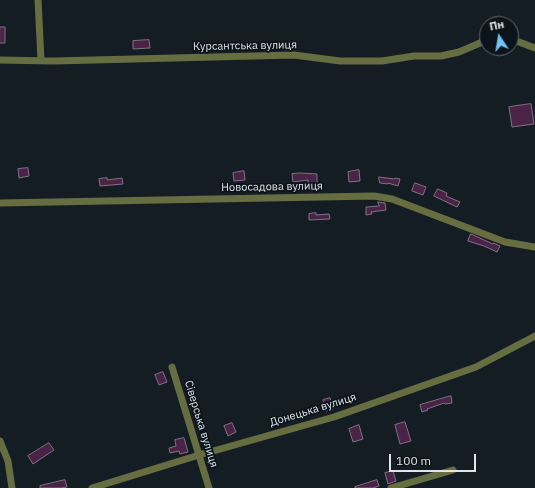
<!DOCTYPE html>
<meta charset="utf-8">
<style>
body{margin:0}
#map{position:relative;width:535px;height:488px;overflow:hidden;background:#151d24;font-family:"IBM Plex Sans",sans-serif}
canvas{display:block}
.north{position:absolute;left:479px;top:16px;width:40px;height:40px;box-sizing:border-box;background:#0c141b;border:1px solid #60686e;border-radius:50%;rotate:348deg;font-size:11px;font-weight:700;line-height:16px;text-align:center;color:#dfe5ea}
.north::after{content:'';display:block;margin:auto;width:14px;height:18px;background:#73c1f5;clip-path:polygon(50% 0,100% 100%,50% 72%,0 100%)}
.scale{position:absolute;left:389px;top:454px;width:87px;height:18px;box-sizing:border-box;border:2px solid #dfe5ea;border-top:0;padding-left:5px;font-size:12px;line-height:14px;white-space:nowrap;color:#dfe5ea;-webkit-text-stroke:3px #0c141b;paint-order:stroke}
</style>
<div id="map">
<canvas width="535" height="488"></canvas>
<div class="north">Пн</div>
<div class="scale">100 m</div>
</div>
<script>
const g = document.querySelector('canvas').getContext('2d');
g.lineJoin = 'round';
function fill(path, color) { g.fillStyle = color; g.fill(path, 'evenodd'); }
function strokePath(path, color, width, dash) { g.strokeStyle = color; g.lineWidth = width; g.lineCap = dash ? 'butt' : 'round'; g.setLineDash(dash || []); g.stroke(path); }
function write(font, color, halo, rows, align = 'center') {
  g.font = font + ' "IBM Plex Sans",sans-serif'; g.lineWidth = 3.5; g.setLineDash([]); g.textBaseline = 'middle'; g.strokeStyle = halo; g.fillStyle = color; for (const [text, x, y, turn = 0] of rows) {
    g.save(); g.translate(x, y); g.rotate((+turn || 0) * Math.PI / 180); g.textAlign = isNaN(turn) ? turn : align; if (halo) g.strokeText(text, 0, 0); g.fillText(text, 0, 0); g.restore();
  }
}
const building = new Path2D(`
 M0 27H5V43H0Z
 M149 40 150 48 133 49V41Z
 M531 104 534 124 512 127 509 107Z
 M28 168 29 176 19 178 18 169Z
 M359 170 360 181 349 182 348 172Z
 M244 171 245 180 234 181 233 173Z
 M300 173 317 174V184L308 183V180L293 182 292 174Z
 M379 177 394 179 395 178 400 179 398 186 388 183V184L380 183Z
 M107 178V180L122 178 123 184 100 186 99 179Z
 M415 183 426 187 423 195 412 191Z
 M438 189 447 193 446 196 460 202 457 207 434 196Z
 M378 202 385 203 386 210 371 212 372 214 366 215V207L379 206Z
 M316 213V215L329 214 330 219 309 220V214Z
 M471 234 493 244V243L500 246 497 252 484 246 468 241Z
 M163 372 167 382 159 385 155 375Z
 M451 396 452 403 445 404 444 403 427 409 428 410 422 412 420 405Z
 M330 398 333 409 326 411 323 400Z
 M405 422 411 441 400 444 395 425Z
 M232 423 236 432 228 436 224 426Z
 M359 425 363 439 353 442 349 429Z
 M184 438 188 452 180 454 179 451 170 453 169 448 176 446 175 440Z
 M49 443 54 450 33 464 28 456Z
 M393 471 396 481 388 484 385 473Z
 M65 480 67 487 61 488H40V486Z
 M377 480 379 486 373 488H355V487Z`);
const minor = new Path2D(`
 M38 0 41 60
 M511 39 535 48
 M0 60 53 61 294 55 340 61H382L414 56H441L459 52 487 40
 M0 203 374 196 392 199 505 242 535 247
 M172 367 209 488
 M0 441 8 461 12 488
 M92 488 199 455 334 417 476 367 535 336
 M391 488 453 470`);
const streetNames = [
 ["Курсантська вулиця",245,46,-1],
 ["Новосадова вулиця",272,187,-1],
 ["Донецька вулиця",313,410,-17],
 ["Сіверська вулиця",201,424,73]
];
fill(building, '#4b2348');
strokePath(building, '#7e747d', 1);
strokePath(minor, '#656d41', 7);
write('11px', '#dfe5ea', '#0c141b', streetNames);
</script>
